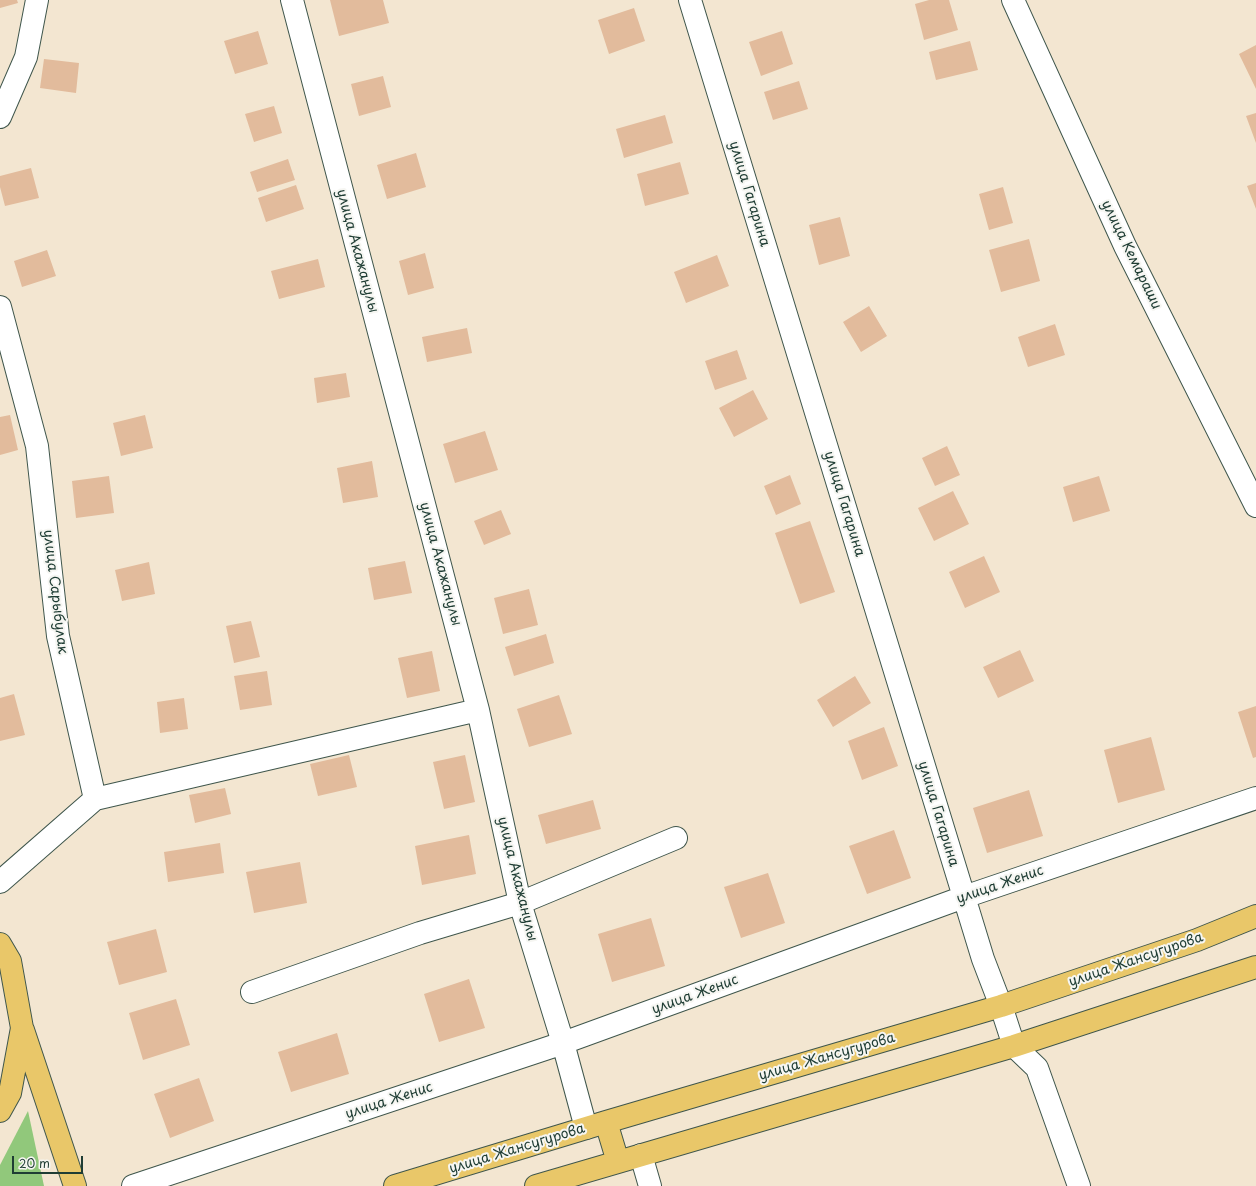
<!DOCTYPE html>
<meta charset="utf-8">
<style>
body{margin:0}
#map{position:relative;width:1256px;height:1186px;overflow:hidden;background:#f3e6d1;font-family:"Playpen Sans",sans-serif}
canvas{display:block}
.scale{position:absolute;left:12px;top:1156px;width:71px;height:18px;box-sizing:border-box;border:2px solid #1f3d34;border-top:0;padding-left:5px;font-size:12px;line-height:14px;white-space:nowrap;color:#1f3d34;-webkit-text-stroke:3px #f6f6f2;paint-order:stroke}
</style>
<div id="map">
<canvas width="1256" height="1186"></canvas>
<div class="scale">20 m</div>
</div>
<script>
const g = document.querySelector('canvas').getContext('2d');
g.lineJoin = 'round';
function fill(path, color) { g.fillStyle = color; g.fill(path, 'evenodd'); }
function strokePath(path, color, width, dash) { g.strokeStyle = color; g.lineWidth = width; g.lineCap = dash ? 'butt' : 'round'; g.setLineDash(dash || []); g.stroke(path); }
function write(font, color, halo, rows, align = 'center') {
  g.font = font + ' "Playpen Sans",sans-serif'; g.lineWidth = 4; g.setLineDash([]); g.textBaseline = 'middle'; g.strokeStyle = halo; g.fillStyle = color; for (const [text, x, y, turn = 0] of rows) {
    g.save(); g.translate(x, y); g.rotate((+turn || 0) * Math.PI / 180); g.textAlign = isNaN(turn) ? turn : align; if (halo) g.strokeText(text, 0, 0); g.fillText(text, 0, 0); g.restore();
  }
}
const green = new Path2D(`
 M28 1111 44 1186H0V1165Z`);
const building = new Path2D(`
 M0 0H17L18 3 0 8Z
 M330 0H383L389 23 339 36Z
 M929 0H949L958 30 924 40 915 4Z
 M634 8 645 41 609 54 598 20Z
 M258 31 268 64 235 74 224 41Z
 M782 31 793 64 761 76 749 42Z
 M970 41 978 70 936 80 929 52Z
 M1256 45V89L1239 54Z
 M44 59 79 63 76 93 40 88Z
 M383 76 391 107 359 116 351 84Z
 M799 81 808 109 773 120 764 92Z
 M274 106 282 133 254 142 245 114Z
 M1256 113V143L1246 116Z
 M665 115 673 143 624 158 616 129Z
 M416 153 426 187 387 199 377 165Z
 M288 159 295 180 257 192 250 172Z
 M680 162 689 194 645 206 637 174Z
 M31 168 39 198 5 206 0 187V176Z
 M1256 183V209L1247 186Z
 M296 185 304 209 266 222 258 198Z
 M1003 187 1013 223 989 230 979 194Z
 M840 217 850 256 819 265 809 225Z
 M1029 239 1040 281 1001 292 989 250Z
 M47 250 56 276 22 287 14 261Z
 M425 253 434 288 408 295 399 261Z
 M717 255 729 286 686 303 674 272Z
 M318 259 325 287 279 299 271 271Z
 M869 306 887 336 861 352 843 322Z
 M1055 324 1065 355 1028 367 1018 337Z
 M467 328 472 353 427 362 422 337Z
 M737 350 747 379 715 390 705 361Z
 M346 373 350 397 317 403 314 378Z
 M753 390 768 419 734 437 719 408Z
 M10 415 18 450 0 455V417Z
 M145 415 153 448 121 456 113 423Z
 M485 431 498 470 455 483 443 444Z
 M947 446 960 475 935 486 922 458Z
 M372 461 378 497 343 503 337 468Z
 M790 475 801 504 776 515 764 486Z
 M109 476 114 513 76 518 72 481Z
 M1099 476 1110 511 1073 522 1063 487Z
 M953 491 969 524 934 541 918 508Z
 M501 510 511 534 484 545 474 521Z
 M810 521 835 592 800 604 775 533Z
 M984 556 1000 592 965 608 949 572Z
 M405 561 412 593 374 600 368 568Z
 M149 562 155 594 122 601 115 570Z
 M529 589 538 625 503 634 494 598Z
 M251 621 260 657 234 663 226 626Z
 M546 634 554 663 514 676 505 647Z
 M1020 650 1034 681 998 698 983 667Z
 M432 651 440 691 407 698 398 658Z
 M267 671 272 705 240 710 234 676Z
 M855 676 871 703 833 727 817 700Z
 M14 694 25 735 0 741V698Z
 M559 695 572 734 529 747 517 709Z
 M184 698 188 729 160 733 157 702Z
 M1256 706V757L1253 758 1238 712Z
 M884 727 898 766 862 780 848 741Z
 M1151 737 1165 790 1118 803 1104 750Z
 M349 755 357 787 318 796 310 764Z
 M465 755 475 802 444 809 433 762Z
 M225 788 231 814 195 823 189 795Z
 M1029 790 1043 836 987 853 973 808Z
 M593 800 601 829 546 844 538 815Z
 M894 830 911 878 867 894 849 846Z
 M469 835 476 874 422 885 415 846Z
 M220 843 224 873 168 882 164 852Z
 M300 862 307 903 254 913 246 872Z
 M768 873 785 923 741 938 724 887Z
 M651 918 665 966 612 982 598 934Z
 M156 929 167 972 119 985 107 942Z
 M469 979 485 1028 439 1042 424 994Z
 M176 999 190 1045 143 1060 129 1013Z
 M337 1033 349 1074 291 1092 278 1052Z
 M199 1078 214 1121 170 1138 154 1094Z`);
const minor = new Path2D(`
 M292 0 478 710 520 903 563 1043 586 1128
 M690 0 983 959 1001 1006 1014 1046 1037 1068 1079 1186
 M1013 0 1125 246 1256 506
 M0 117 26 57 37 0
 M0 307 37 446 58 636 95 799 0 882
 M95 799 478 710
 M252 992 420 933 520 903 676 838
 M641 1155 650 1186
 M133 1186 563 1043 964 897 1256 798`);
const major = new Path2D(`
 M0 944 10 961 22 1028 10 1093 0 1111
 M23 1030 75 1186
 M606 1122 618 1162
 M395 1186 606 1122 1001 1006 1197 940 1256 916
 M536 1186 1014 1046 1256 967`);
const streetNames = [
 ["улица Гагарина",749,194,73],
 ["улица Акажанулы",357,251,75],
 ["улица Кемараши",1131,255,64],
 ["улица Гагарина",844,504,73],
 ["улица Акажанулы",440,564,75],
 ["улица Сарыбулак",55,592,83],
 ["улица Гагарина",938,814,73],
 ["улица Акажанулы",517,879,76],
 ["улица Женис",1000,885,-19],
 ["улица Жансугурова",1136,960,-19],
 ["улица Женис",695,995,-20],
 ["улица Жансугурова",827,1057,-16],
 ["улица Женис",389,1101,-18],
 ["улица Жансугурова",517,1149,-17]
];
fill(green, '#91c87b');
fill(building, '#e2bb9c');
strokePath(minor, '#3f564c', 24);
strokePath(major, '#3f564c', 24);
strokePath(minor, '#fff', 22);
strokePath(major, '#e9c769', 22);
write('14px', '#1f3d34', '#f6f6f2', streetNames);
</script>
